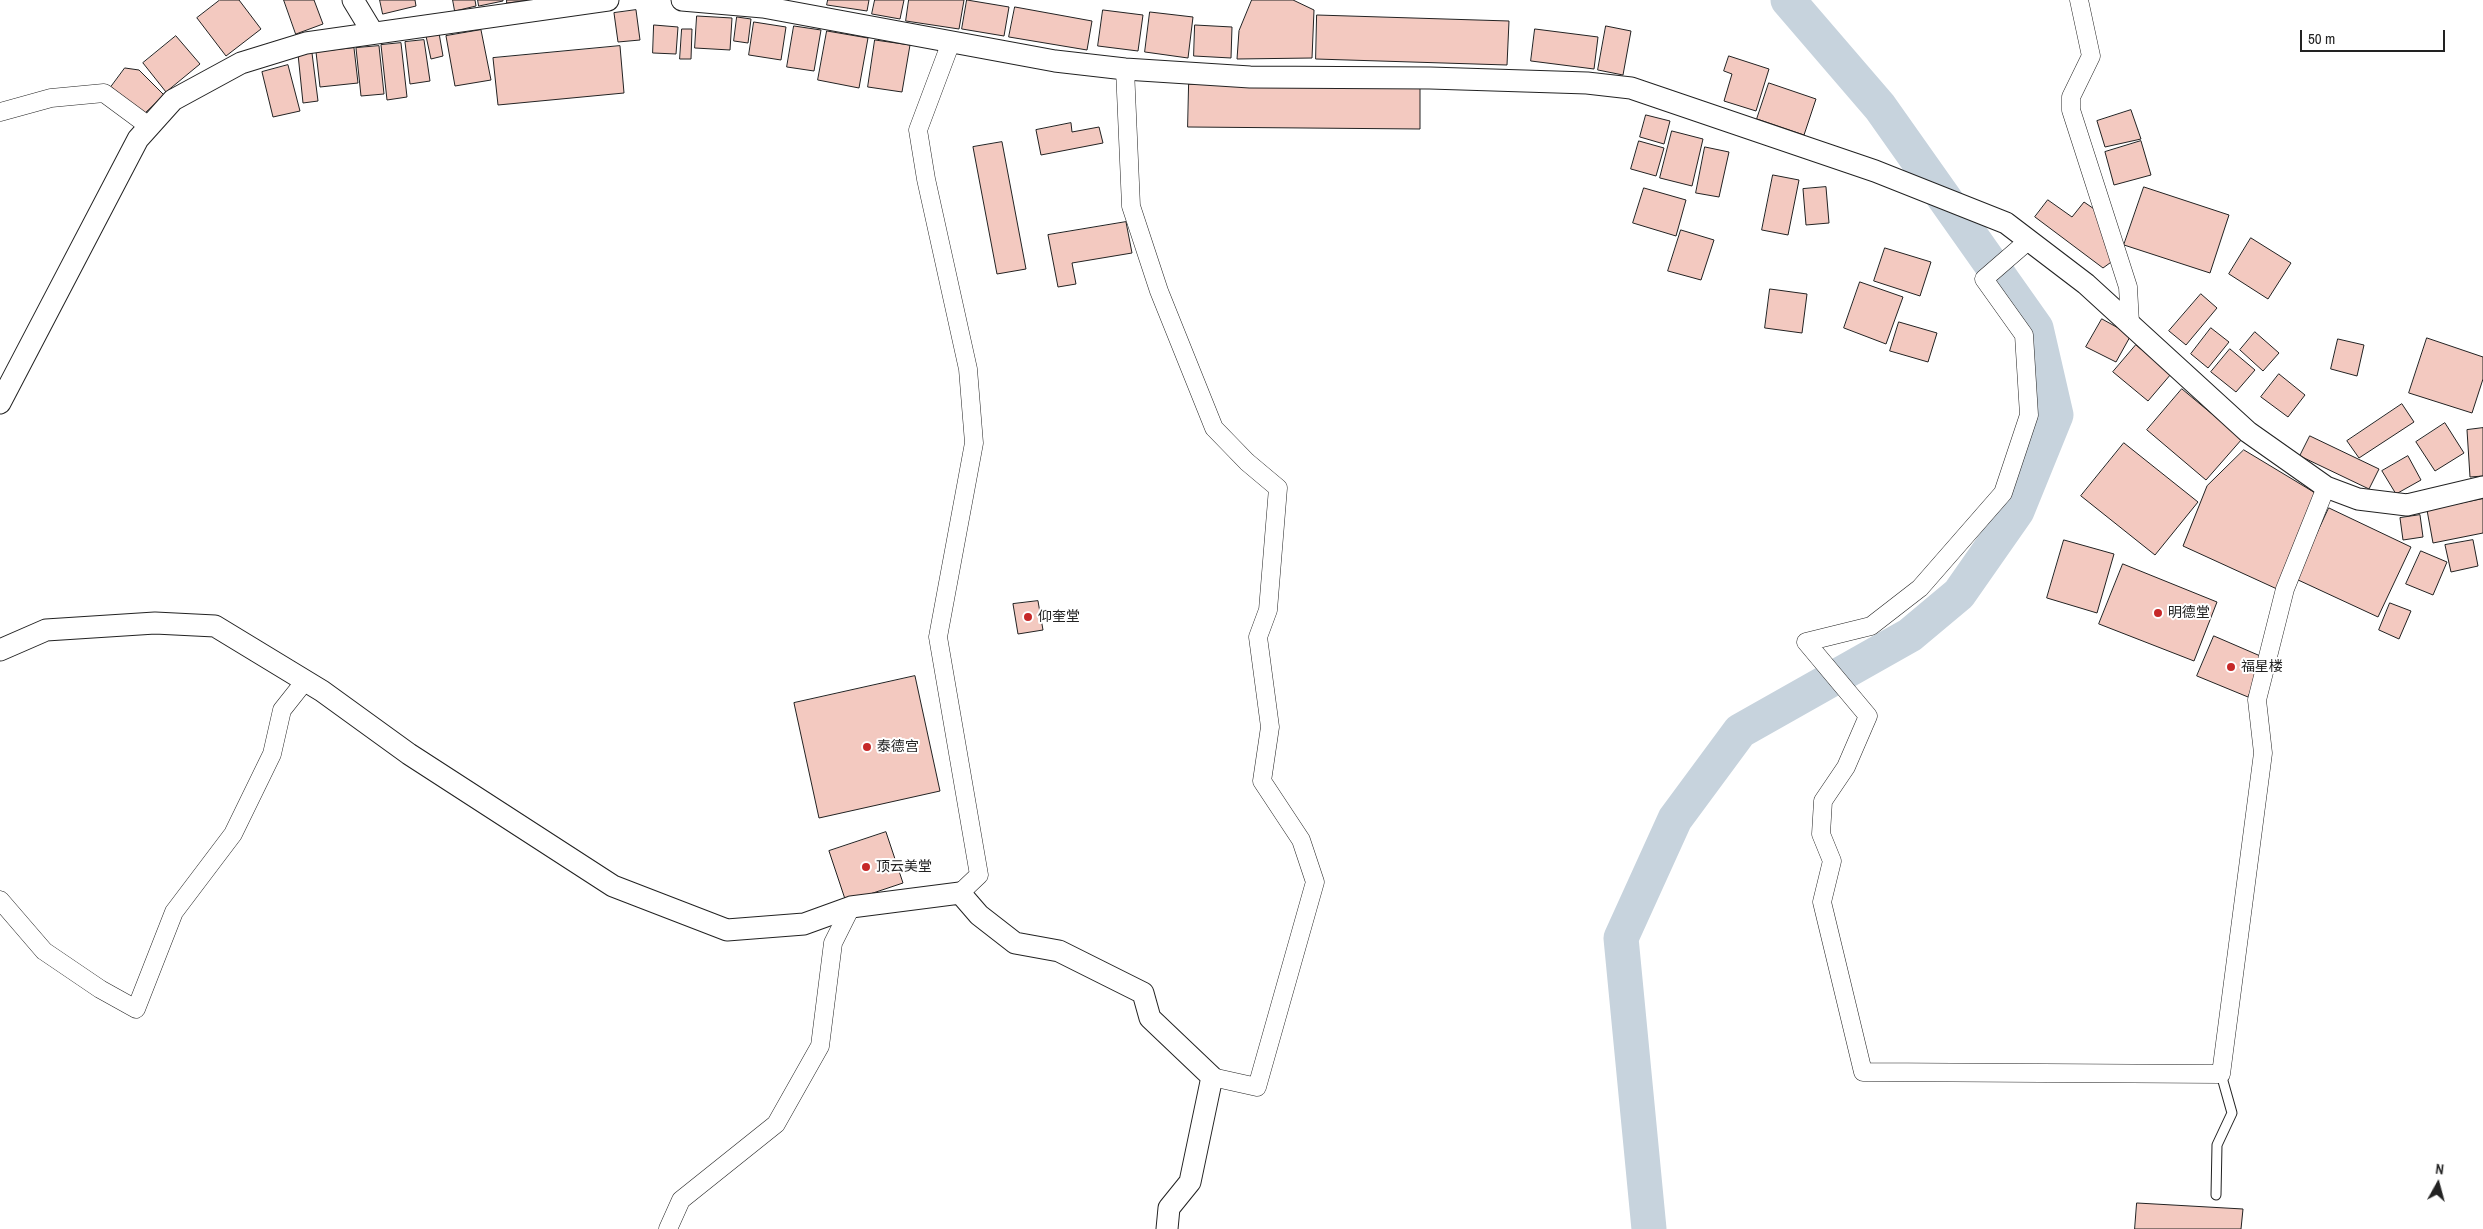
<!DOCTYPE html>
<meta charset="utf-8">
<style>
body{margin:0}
#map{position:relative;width:2483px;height:1229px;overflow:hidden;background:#fff;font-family:"Archivo Narrow",sans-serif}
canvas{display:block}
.north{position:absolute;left:2413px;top:1159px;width:50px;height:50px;-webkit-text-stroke:4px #fff;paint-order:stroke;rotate:7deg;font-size:14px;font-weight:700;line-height:20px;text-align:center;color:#222}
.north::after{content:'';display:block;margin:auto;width:18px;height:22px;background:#222;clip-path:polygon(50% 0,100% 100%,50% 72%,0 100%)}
.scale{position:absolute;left:2300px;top:30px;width:145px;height:22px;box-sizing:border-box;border:2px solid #222;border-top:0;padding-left:6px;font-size:15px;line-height:18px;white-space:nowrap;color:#222;-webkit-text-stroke:4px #fff;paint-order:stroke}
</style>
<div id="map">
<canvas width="2483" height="1229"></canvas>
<div class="north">N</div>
<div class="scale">50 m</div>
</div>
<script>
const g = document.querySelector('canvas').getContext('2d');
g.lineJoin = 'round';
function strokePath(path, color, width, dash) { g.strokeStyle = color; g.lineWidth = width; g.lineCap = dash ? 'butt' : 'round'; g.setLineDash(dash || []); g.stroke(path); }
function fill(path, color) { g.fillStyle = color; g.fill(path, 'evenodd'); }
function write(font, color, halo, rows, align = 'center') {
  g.font = font + ' "Archivo Narrow","Noto Sans SC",sans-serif'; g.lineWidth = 4; g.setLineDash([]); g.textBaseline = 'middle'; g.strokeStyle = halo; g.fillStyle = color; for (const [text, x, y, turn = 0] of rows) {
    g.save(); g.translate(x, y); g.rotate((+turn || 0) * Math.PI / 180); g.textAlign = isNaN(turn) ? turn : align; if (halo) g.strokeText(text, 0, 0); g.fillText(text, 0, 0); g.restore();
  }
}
const river = new Path2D(`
 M1649 1229 1621 938 1675 819 1740 731 1910 635 1959 594 2017 511 2056 415 2036 328 1880 107 1788 0`);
const building = new Path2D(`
 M220 0H239L261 29 226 56 197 18Z
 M284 0H314L323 24 296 34Z
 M380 0H415L416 6 383 14Z
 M453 0H475L476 6 455 11Z
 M478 0H503V1L479 6Z
 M507 0H531L507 3Z
 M828 0H869L867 11 827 5Z
 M875 0H904L900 19 872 14Z
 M909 0H964L959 29 906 21Z
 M967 0 1009 7 1004 36 962 29Z
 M1252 0H1293L1314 10 1312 58 1237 59 1239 31Z
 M1015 7 1092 21 1087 50 1009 37Z
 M636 10 640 40 618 42 614 13Z
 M1103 10 1143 15 1138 51 1098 46Z
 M1150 12 1193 17 1188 58 1145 52Z
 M1317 15 1509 21 1507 65 1316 59Z
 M697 16 732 18 730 50 695 48Z
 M737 17 751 19 748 43 734 41Z
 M754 22 786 27 781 60 749 55Z
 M654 25 678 27 676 54 653 53Z
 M1195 25 1232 27 1231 58 1194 56Z
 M794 26 821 30 814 71 787 67Z
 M1606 26 1631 31 1623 75 1598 70Z
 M682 29H692L691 59H680Z
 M1535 29 1598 37 1594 69 1531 61Z
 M481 30 491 80 455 86 446 36Z
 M827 31 868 38 859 88 818 80Z
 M439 33 443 56 431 59 426 36Z
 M176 36 200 64 166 92 143 63Z
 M424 40 430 81 410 84 405 42Z
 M875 40 910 45 902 92 868 87Z
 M401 43 407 97 387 100 381 45Z
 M379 46 384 94 361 96 356 48Z
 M620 46 624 93 498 105 493 58Z
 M354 48 358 83 320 87 316 52Z
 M312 53 318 101 303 103 298 54Z
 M1729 56 1769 69 1756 111 1724 101 1732 74 1724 71Z
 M288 65 300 111 273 117 262 72Z
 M125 68 139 70 164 95 144 114 111 87Z
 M1769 83 1816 99 1804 135 1757 119Z
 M1189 84 1420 86V129L1188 127Z
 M2131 110 2141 139 2105 147 2097 121Z
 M1646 115 1670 121 1664 144 1640 137Z
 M1071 123 1072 132 1099 127 1103 143 1041 155 1036 130Z
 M1672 131 1703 139 1692 186 1660 178Z
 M1639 141 1664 148 1656 176 1631 169Z
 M2141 141 2151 175 2114 185 2105 152Z
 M1002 142 1026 269 997 274 973 147Z
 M1705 147 1729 152 1719 197 1696 193Z
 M1773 175 1799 180 1788 235 1762 230Z
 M1826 187 1829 223 1806 225 1803 189Z
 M2144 187 2229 215 2210 273 2124 245Z
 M1644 188 1686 200 1676 236 1633 223Z
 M2048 200 2072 217 2084 202 2100 213 2114 260 2103 268 2035 217Z
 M1126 222 1132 253 1072 263 1076 284 1058 287 1048 235Z
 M1681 230 1714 240 1701 280 1668 271Z
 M2251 238 2291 263 2268 299 2229 274Z
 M1885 248 1931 262 1920 296 1874 281Z
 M1860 282 1903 297 1886 344 1844 328Z
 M1770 289 1807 294 1802 333 1765 328Z
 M2201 294 2217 308 2186 345 2169 331Z
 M2102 319 2131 335 2116 362 2086 347Z
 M1899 322 1937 333 1928 362 1890 351Z
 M2211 328 2229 342 2208 368 2191 354Z
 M2255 332 2279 353 2263 371 2240 350Z
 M2427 338 2483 357V379L2472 413 2409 393Z
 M2338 339 2364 345 2357 376 2331 369Z
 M2136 345 2171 374 2148 401 2113 372Z
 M2230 349 2255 370 2236 392 2211 372Z
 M2279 374 2305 395 2288 417 2261 397Z
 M2182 389 2242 439 2206 480 2147 430Z
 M2402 404 2414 422 2359 458 2347 441Z
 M2445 423 2464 453 2435 471 2416 442Z
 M2483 428V476L2470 477 2467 430Z
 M2310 436 2379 469 2369 489 2300 456Z
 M2124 443 2198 502 2155 555 2081 496Z
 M2244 450 2317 494 2277 589 2183 546 2207 486Z
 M2408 456 2421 480 2396 494 2382 471Z
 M2483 499V533L2433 543 2427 510Z
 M2329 508 2411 547 2378 617 2296 579Z
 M2420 515 2423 537 2403 540 2400 518Z
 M2064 540 2114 554 2097 613 2047 598Z
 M2473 540 2478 566 2451 572 2445 545Z
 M2421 551 2447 562 2433 595 2406 584Z
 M2123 564 2217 602 2194 661 2099 624Z
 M1038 601 1043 630 1018 634 1013 604Z
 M2390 603 2411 611 2399 639 2379 630Z
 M2214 636 2265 658 2248 697 2197 676Z
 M915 676 940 791 819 818 794 703Z
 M886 832 903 883 846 902 829 851Z
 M2137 1203 2243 1209 2241 1229H2135Z`);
const service = new Path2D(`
 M2216 1195 2217 1145 2232 1113 2221 1074`);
const minor = new Path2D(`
 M2079 0 2091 56 2071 97V110L2128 287 2130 323
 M951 42 918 130 926 179 968 369 974 443 938 637 979 875 960 893
 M1125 69 1131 206 1159 291 1214 428 1247 462 1278 488 1268 610 1258 637 1270 727 1262 781 1301 840 1315 882 1257 1087 1212 1077
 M0 112 51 98 104 93 150 127
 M2029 240 1984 279 2024 335 2029 415 2003 493 1920 588 1871 626 1806 642 1868 716 1846 767 1823 801 1821 834 1832 861 1822 902 1863 1072 2221 1074 2263 753 2257 700 2285 589 2326 487
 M0 900 44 951 100 989 136 1009 174 912 233 834 272 754 282 710 305 681
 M668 1229 681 1200 776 1124 820 1046 833 943 851 907`);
const tertiary = new Path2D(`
 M353 0 373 33
 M682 0 763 7 1055 61 1125 69 1250 77 1430 78 1587 83 1631 88 1875 171 2006 223 2086 284 2248 432 2326 487 2358 499 2407 505 2483 487
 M0 403 138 139 173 100 241 63 306 43 608 0
 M0 650 46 630 155 623 215 626 322 691 409 754 613 886 727 930 804 924 851 907 960 893 979 915 1015 943 1059 951 1143 993 1150 1018 1212 1077 1190 1182 1169 1208 1167 1229`);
const markers = [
 [2158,613,5,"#c62828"],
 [1028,617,5,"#c62828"],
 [2231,667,5,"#c62828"],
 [867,747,5,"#c62828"],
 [866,867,5,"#c62828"]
];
const poiNames = [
 ["明德堂",2168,613],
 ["仰奎堂",1038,617],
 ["福星楼",2241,667],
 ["泰德宫",877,747],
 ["顶云美堂",876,867]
];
strokePath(river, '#c7d3dd', 35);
fill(building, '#f3c9c0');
strokePath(building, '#222', 1);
strokePath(service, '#222', 11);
strokePath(minor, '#222', 19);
strokePath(tertiary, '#222', 23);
strokePath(service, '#fff', 9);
strokePath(minor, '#fff', 18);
strokePath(tertiary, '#fff', 21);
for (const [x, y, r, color] of markers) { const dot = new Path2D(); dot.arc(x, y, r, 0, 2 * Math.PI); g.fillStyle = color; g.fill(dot); strokePath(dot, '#fff', 2); }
write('14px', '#222', '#fff', poiNames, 'left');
</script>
